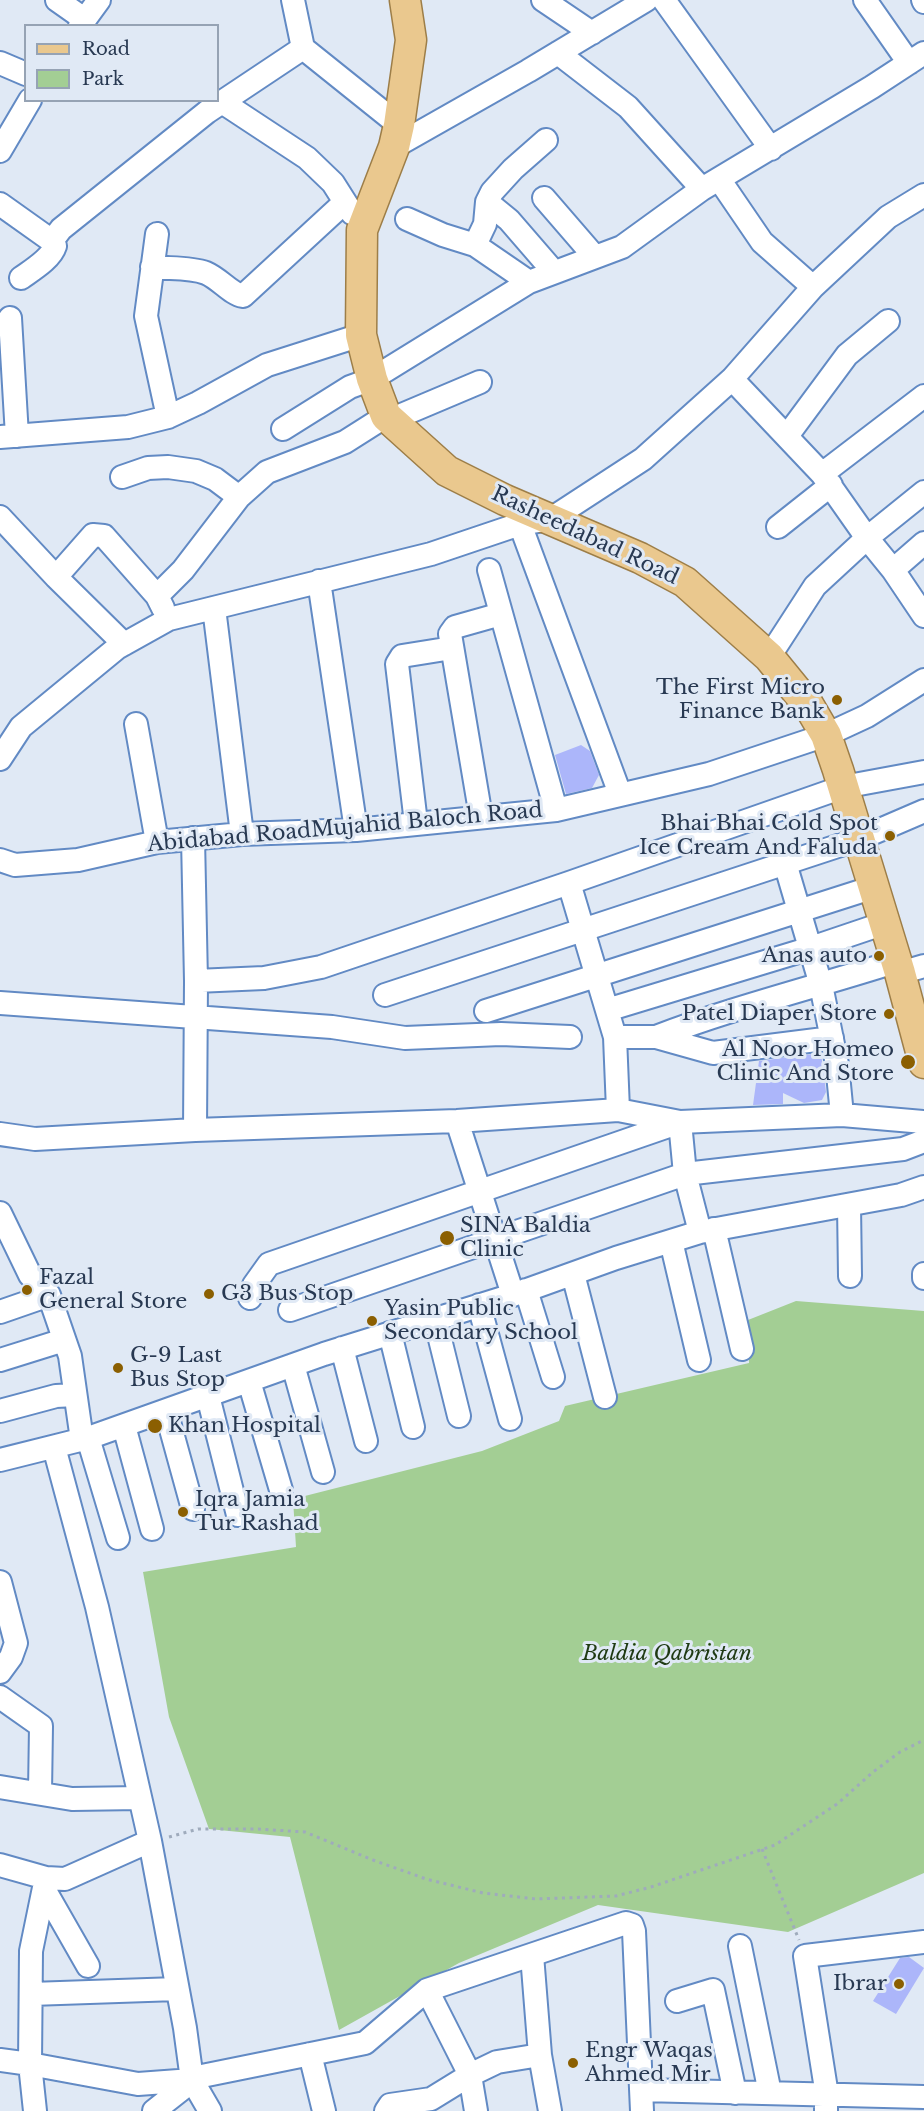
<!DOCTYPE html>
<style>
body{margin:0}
#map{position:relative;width:924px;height:2111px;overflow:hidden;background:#e0e9f5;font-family:"Libre Baskerville",serif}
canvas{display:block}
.legend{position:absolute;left:24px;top:24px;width:195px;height:78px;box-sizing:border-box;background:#e0e9f5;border:2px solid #96a3b4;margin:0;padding:8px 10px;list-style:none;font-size:18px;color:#283952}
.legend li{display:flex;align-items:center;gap:12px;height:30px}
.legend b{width:30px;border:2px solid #96a3b4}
</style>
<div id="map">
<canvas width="924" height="2111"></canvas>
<ul class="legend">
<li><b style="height:8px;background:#eac88e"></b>Road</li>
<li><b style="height:16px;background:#a3ce94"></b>Park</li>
</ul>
</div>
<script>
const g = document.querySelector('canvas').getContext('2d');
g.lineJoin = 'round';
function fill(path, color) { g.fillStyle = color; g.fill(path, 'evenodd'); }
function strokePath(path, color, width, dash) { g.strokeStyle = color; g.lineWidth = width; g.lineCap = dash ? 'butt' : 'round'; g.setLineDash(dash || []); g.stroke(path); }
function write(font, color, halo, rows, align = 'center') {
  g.font = font + ' "Libre Baskerville",serif'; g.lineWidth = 6; g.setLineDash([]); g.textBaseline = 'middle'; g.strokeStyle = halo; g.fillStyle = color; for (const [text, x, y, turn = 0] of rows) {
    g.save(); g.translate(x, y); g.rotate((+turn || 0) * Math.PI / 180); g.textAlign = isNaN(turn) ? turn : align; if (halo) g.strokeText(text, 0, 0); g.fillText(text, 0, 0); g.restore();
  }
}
const green = new Path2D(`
 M796 1301 924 1311V1873L788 1932 598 1905 459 1963 339 2030 290 1837 209 1829 169 1717 143 1572 296 1547 293 1499 482 1451 559 1421 565 1406 749 1363 748 1320Z`);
const building = new Path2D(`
 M581 745 590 751 599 775 592 788 566 794 555 755Z
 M821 1053 826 1092 822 1100 804 1103 783 1093V1104L753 1105 759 1061Z
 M909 1957 924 1968 896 2014 873 2001 900 1958Z`);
const path = new Path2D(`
 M169 1837 198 1829H258L305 1832 373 1860 426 1879 483 1893 536 1899 616 1896 651 1887 775 1845 837 1804 873 1772 900 1752 924 1740
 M762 1849 799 1940`);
const minor = new Path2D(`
 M57 0 84 19
 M293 0 303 48 399 125
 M543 0 592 33
 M664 0 771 149
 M865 0 909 63
 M923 0 924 2
 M80 26 99 0
 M558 53 628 107 702 189
 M0 63 26 74
 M222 102 307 158 333 183 352 213
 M394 147 528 71 646 0
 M0 151 30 100
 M719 179 762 242 813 287
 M544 198 595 257
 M487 202 509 220 554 272
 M0 204 52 241 55 246C51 259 32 270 21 278
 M407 219 443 235 475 245 529 282
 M157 234 146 316 168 417
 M52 241 61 229 207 112 303 48
 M475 245 485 224 487 202 492 192 513 169 546 140
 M152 267C169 269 190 267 206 273 220 279 231 294 243 296L345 202
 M10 318 17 436
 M732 379 822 474 867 538 893 570 924 616
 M390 420 480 382
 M283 429 350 387 372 379 529 282 622 247 702 189 872 87 924 53
 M787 436 847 355 888 321
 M0 437 128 427 168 417 198 403 267 365 361 335
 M822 474 924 396
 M122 477 148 468 168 467 196 471 215 479 239 497
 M0 517 56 577 124 644
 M520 524 620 794
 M778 527 831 485
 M489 570 556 810
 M893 570 924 543
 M56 577 93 535 104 536 157 596 163 608
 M319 581 356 830
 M157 596 183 570 239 497 267 472 345 442 386 416
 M214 608 242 834
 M769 657 815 586 867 538 924 492
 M136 724 157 842
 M0 759 21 727 55 699 117 648 169 619 431 554 520 524 551 519 643 459 732 379 813 287 888 217 924 195
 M481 817 450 634 455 627 501 614
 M416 823 397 664 402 656 452 648
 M193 838 196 981 195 1130
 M0 860 15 865 78 860 157 842 242 834 356 830 556 810 709 774 826 735 867 716 924 680
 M785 863 821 985 837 1064 842 1115
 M569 883 615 1037 618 1110
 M900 973 924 966
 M196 981 264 978 321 967 569 883 843 787 924 772
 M385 995 859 839 924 811
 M0 1003 332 1027 405 1038 501 1034 570 1037
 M607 1010 811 948 885 923
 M486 1011 874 887
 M615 1037H656L713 1053 832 1038
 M656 1037C734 1007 816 987 897 961
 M457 1121 513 1295
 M0 1134 35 1139 195 1130 457 1121 618 1110 680 1122 842 1115 924 1122
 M849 1205 850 1276
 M0 1213 30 1275 49 1295 70 1356 82 1440
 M714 1229 742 1349
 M671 1241 699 1360
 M573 1274 605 1397
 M924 1278V1274
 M526 1290 553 1377
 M250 1298 254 1285 269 1264 680 1122 685 1174 700 1232
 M479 1305 510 1419
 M290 1310 685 1174 903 1149 924 1141
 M0 1312 49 1295
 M435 1319 459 1416
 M390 1333 413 1427
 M342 1348 366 1441
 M0 1360 64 1340
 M293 1365 323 1472
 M249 1381 281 1490
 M208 1396 238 1515
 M0 1411 56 1396 75 1395
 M166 1411 193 1509
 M124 1426 152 1529
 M88 1438 118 1538
 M54 1447 97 1607 150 1841 185 2028 192 2080 210 2111
 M0 1460 88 1438 324 1354 513 1295 616 1258 700 1232 901 1195 924 1187
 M0 1582 16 1643 11 1657 0 1672
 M0 1697 41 1726 40 1793
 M0 1787 72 1799 140 1798
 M0 1865 46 1878 65 1879 150 1841
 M44 1889 88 1966
 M740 1946 770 2093
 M532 1955 540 2055 550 2111
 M427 1990 470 2075 476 2111
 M31 1994 177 1989
 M677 2001 713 1990 735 2093
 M310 2054 324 2111
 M0 2060 30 2064 138 2084 192 2080
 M642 2090 924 2097
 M35 2111 30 2064 31 1951 46 1878
 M154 2111 197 2077 365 2043 427 1990 626 1923 632 1925 634 1931 642 2111
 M386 2111 390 2105 431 2099 470 2075 497 2062 540 2055
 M826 2111V2089L805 1956 924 1942`);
const major = new Path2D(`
 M405 0 411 40 399 125 394 147 362 230 361 335 372 379 386 416 447 471 505 500 640 558 685 582 769 657 809 706 826 735 838 770 900 973 924 1063`);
const markers = [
 [837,700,6,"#8b5f01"],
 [890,836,6,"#8b5f01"],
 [879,956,6,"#8b5f01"],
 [889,1014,6,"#8b5f01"],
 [908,1062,8,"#8b5f01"],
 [447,1238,8,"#8b5f01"],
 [27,1290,6,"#8b5f01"],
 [209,1294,6,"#8b5f01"],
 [372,1321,6,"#8b5f01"],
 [118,1368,6,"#8b5f01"],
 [155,1426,8,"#8b5f01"],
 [183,1512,6,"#8b5f01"],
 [899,1984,6,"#8b5f01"],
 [573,2063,6,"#8b5f01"]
];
const streetNames = [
 ["Rasheedabad Road",585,536,25],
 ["Abidabad RoadMujahid Baloch Road",345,828,-5]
];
const poiNames = [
 ["The First Micro",825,688,"right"],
 ["Finance Bank",825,712,"right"],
 ["Bhai Bhai Cold Spot",878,824,"right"],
 ["Ice Cream And Faluda",878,848,"right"],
 ["Anas auto",867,956,"right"],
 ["Patel Diaper Store",877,1014,"right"],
 ["Al Noor Homeo",894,1050,"right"],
 ["Clinic And Store",894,1074,"right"],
 ["SINA Baldia",460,1226],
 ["Clinic",460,1250],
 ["Fazal",39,1278],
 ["General Store",39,1302],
 ["G3 Bus Stop",221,1294],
 ["Yasin Public",384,1309],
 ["Secondary School",384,1333],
 ["G-9 Last",130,1356],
 ["Bus Stop",130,1380],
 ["Khan Hospital",168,1426],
 ["Iqra Jamia",195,1500],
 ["Tur Rashad",195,1524],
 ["Ibrar",887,1984,"right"],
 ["Engr Waqas",585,2051],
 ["Ahmed Mir",585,2075]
];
const parkNames = [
 ["Baldia Qabristan",667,1654]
];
fill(green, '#a3ce94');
fill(building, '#acb6fa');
strokePath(minor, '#628ac4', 26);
strokePath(major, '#9d7e48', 33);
strokePath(path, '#9fabbc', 3, [3, 4.5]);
strokePath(minor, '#fff', 22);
strokePath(major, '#eac88e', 30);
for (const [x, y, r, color] of markers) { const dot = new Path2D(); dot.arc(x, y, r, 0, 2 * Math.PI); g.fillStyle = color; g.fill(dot); strokePath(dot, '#e0e9f5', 2); }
write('21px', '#283952', '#e0e9f5', streetNames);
write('21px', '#283952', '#e0e9f5', poiNames, 'left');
write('italic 21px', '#1f3a13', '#e0e9f5', parkNames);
</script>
